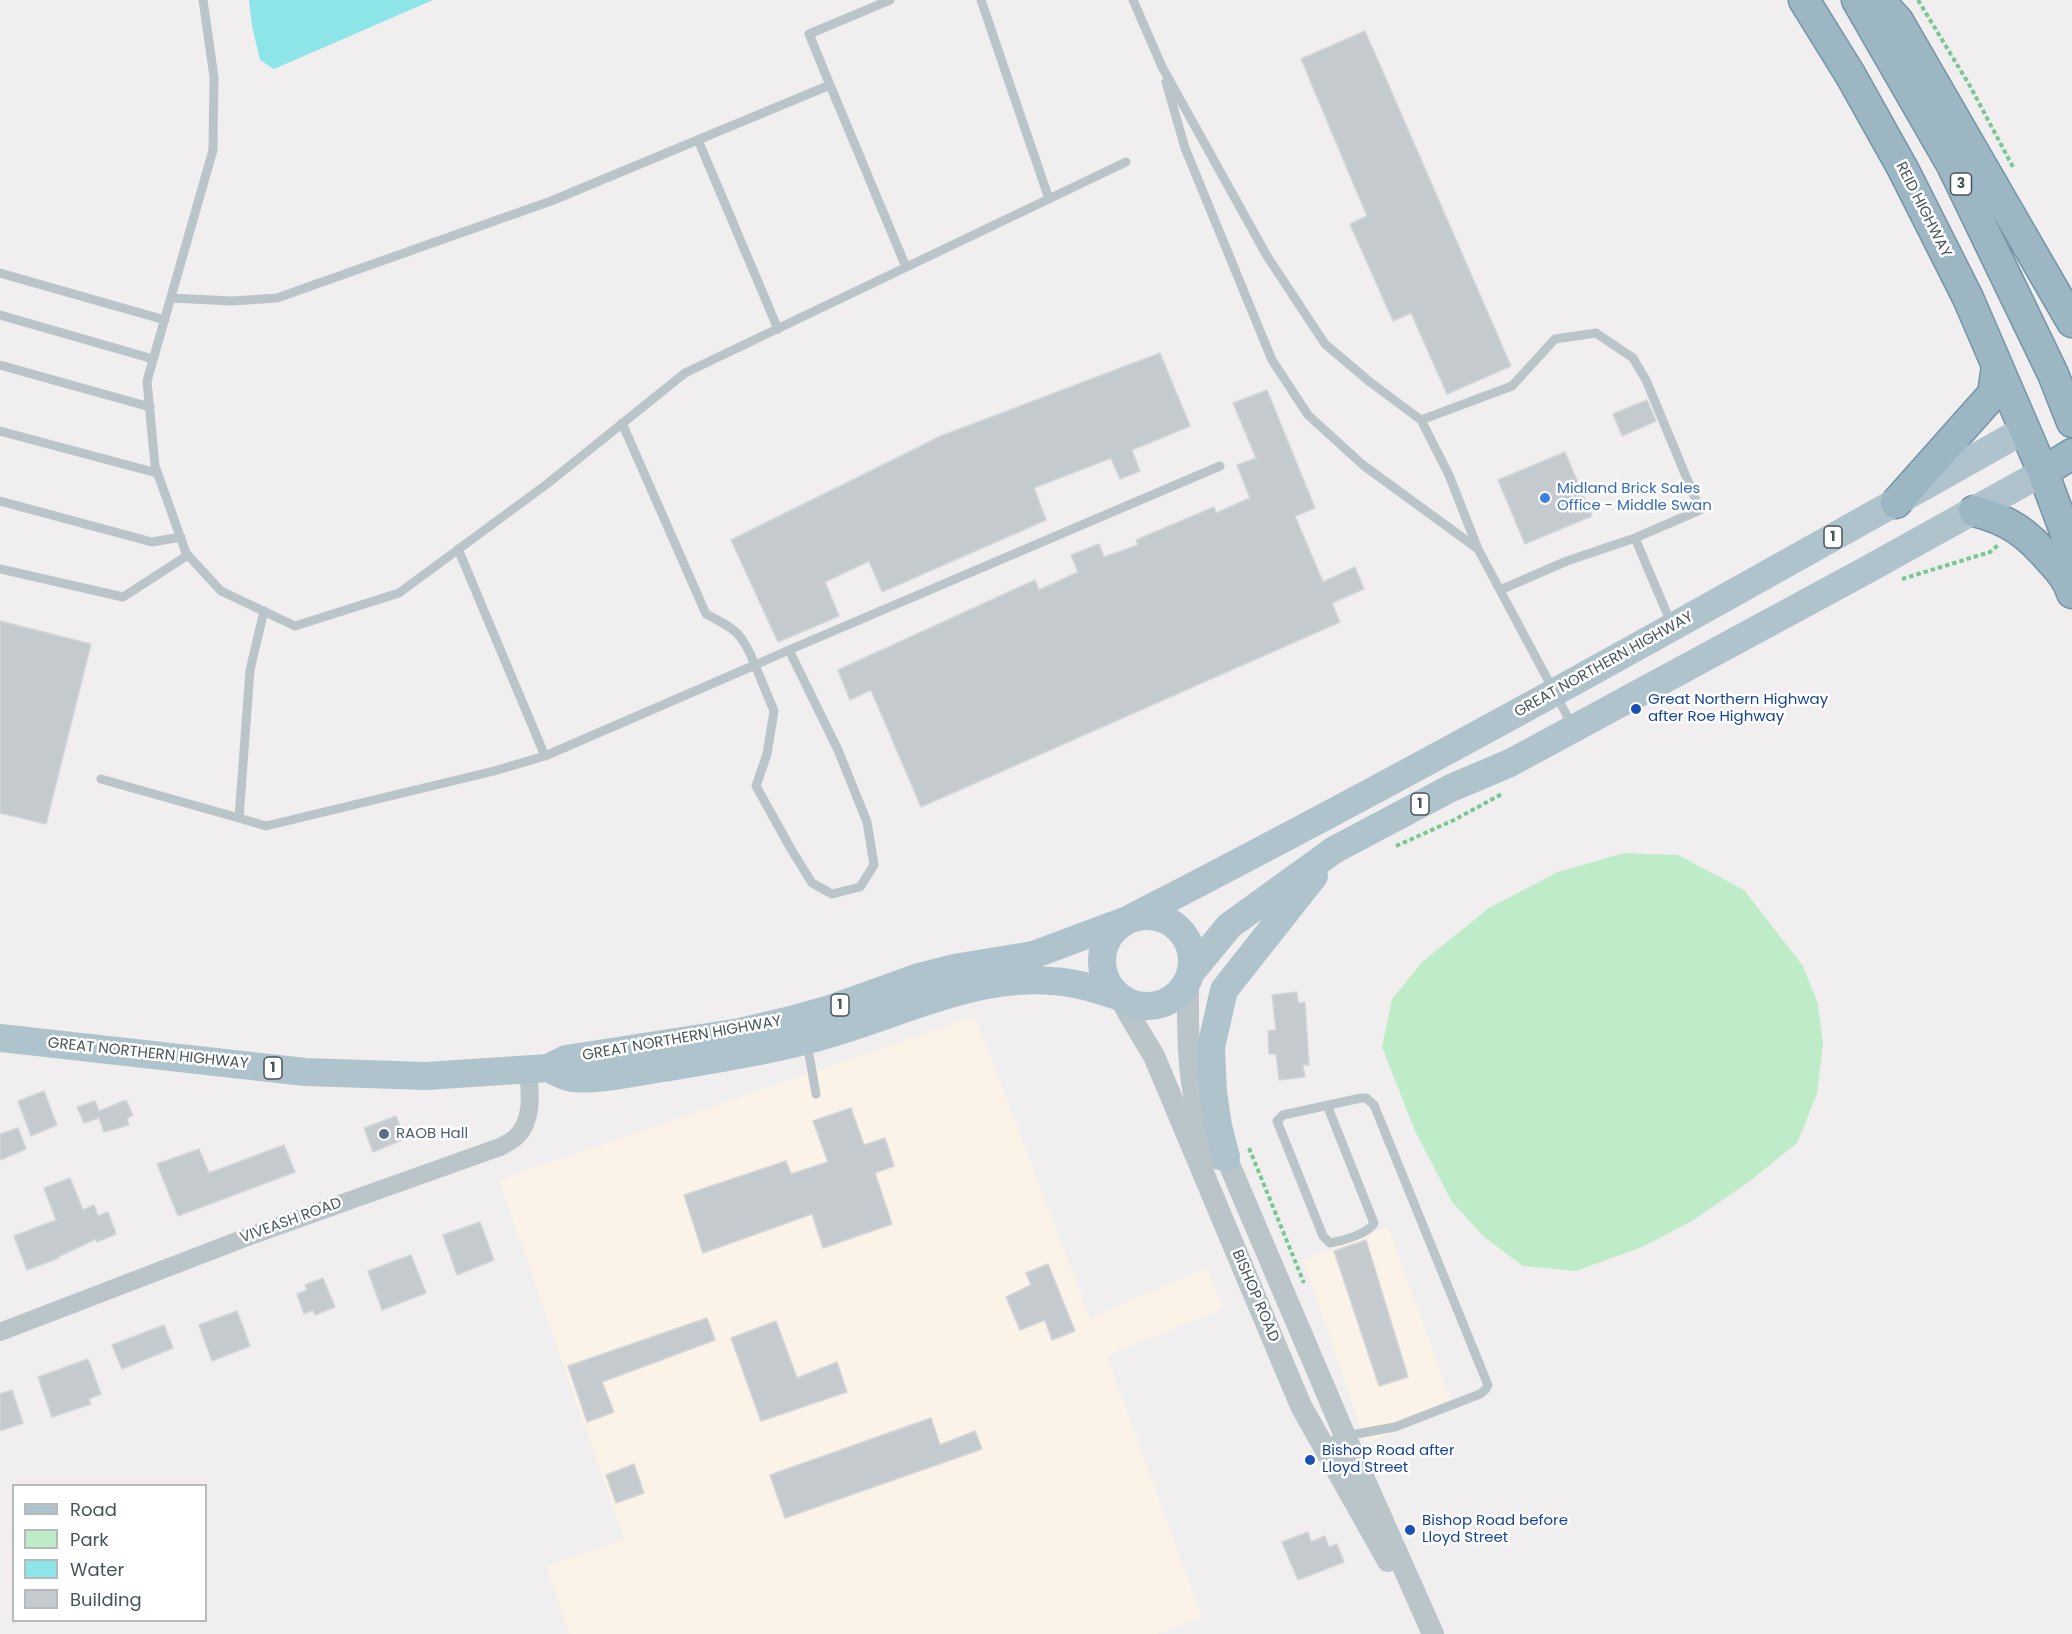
<!DOCTYPE html>
<style>
body{margin:0}
#map{position:relative;width:2072px;height:1634px;overflow:hidden;background:#f1eeef;font-family:Poppins,sans-serif}
canvas{display:block}
.legend{position:absolute;left:12px;top:1484px;width:195px;height:138px;box-sizing:border-box;background:#fff;border:2px solid #b5bbbd;margin:0;padding:8px 10px;list-style:none;font-size:18px;color:#47555a}
.legend li{display:flex;align-items:center;gap:12px;height:30px}
.legend b{width:30px;border:2px solid #b5bbbd}
</style>
<div id="map">
<canvas width="2072" height="1634"></canvas>
<ul class="legend">
<li><b style="height:8px;background:#afc3cc"></b>Road</li>
<li><b style="height:16px;background:#bfecc8"></b>Park</li>
<li><b style="height:16px;background:#8ee5e7"></b>Water</li>
<li><b style="height:16px;background:#c5cace"></b>Building</li>
</ul>
</div>
<script>
const g = document.querySelector('canvas').getContext('2d');
g.lineJoin = 'round';
function fill(path, color) { g.fillStyle = color; g.fill(path, 'evenodd'); }
function strokePath(path, color, width, dash) { g.strokeStyle = color; g.lineWidth = width; g.lineCap = dash ? 'butt' : 'round'; g.setLineDash(dash || []); g.stroke(path); }
function write(font, color, halo, rows, align = 'center') {
  g.font = font + ' Poppins,sans-serif'; g.lineWidth = 5; g.setLineDash([]); g.textBaseline = 'middle'; g.strokeStyle = halo; g.fillStyle = color; for (const [text, x, y, turn = 0] of rows) {
    g.save(); g.translate(x, y); g.rotate((+turn || 0) * Math.PI / 180); g.textAlign = isNaN(turn) ? turn : align; if (halo) g.strokeText(text, 0, 0); g.fillText(text, 0, 0); g.restore();
  }
}
const commercial = new Path2D(`
 M975 1016 1090 1318 1206 1268 1224 1308 1107 1356 1202 1618 1157 1634H569L546 1566 624 1539 499 1180Z
 M1388 1227 1453 1406 1366 1443 1303 1260Z`);
const green = new Path2D(`
 M1624 853 1678 855 1744 890 1803 966 1818 1004 1823 1044 1817 1094 1797 1143 1750 1181 1692 1221 1642 1247 1576 1271 1523 1266 1484 1237 1452 1202 1415 1131 1382 1047 1392 999 1422 962 1489 908 1558 872Z`);
const water = new Path2D(`
 M249 0H433L274 69 260 60 252 26Z`);
const building = new Path2D(`
 M1365 31 1511 366 1447 394 1411 313 1393 321 1350 224 1367 216 1301 59Z
 M1160 353 1190 426 1132 450 1140 471 1120 479 1111 458 1034 488 1046 520 882 592 869 561 825 582 839 616 778 642 731 540 941 436Z
 M1267 390 1315 508 1295 516 1323 582 1355 567 1364 589 1332 603 1340 622 921 807 871 690 850 700 838 670 1035 580 1039 590 1078 572 1071 555 1099 544 1104 557 1138 545 1136 540 1214 507 1216 513 1250 498 1237 465 1256 458 1233 403Z
 M1647 400 1656 421 1622 436 1613 414Z
 M1565 452 1592 516 1525 544 1498 480Z
 M0 621 91 644 46 824 0 813Z
 M1297 992 1298 1003 1305 1002 1309 1065H1303L1305 1077 1279 1080 1276 1054H1269L1268 1031 1276 1030 1272 995Z
 M44 1091 57 1125 31 1136 18 1101Z
 M126 1100 133 1115 127 1119 129 1125 104 1132 99 1118 84 1123 77 1107 95 1101 99 1111Z
 M851 1108 864 1145 885 1138 894 1166 875 1173 892 1224 823 1248 812 1214 703 1253 684 1195 786 1161 791 1174 828 1162 813 1121Z
 M396 1116 405 1139 373 1152 364 1128Z
 M18 1128 26 1149 0 1160V1134Z
 M284 1145 295 1172 178 1216 157 1164 199 1149 209 1173Z
 M70 1178 83 1210 94 1205 98 1216 108 1212 116 1234 97 1242 96 1239 58 1257 59 1258 27 1270 14 1236 56 1220 44 1188Z
 M480 1222 494 1260 457 1275 443 1235Z
 M1366 1240 1408 1377 1379 1386 1334 1251Z
 M411 1255 426 1293 382 1310 368 1271Z
 M1048 1264 1075 1331 1052 1340 1045 1320 1020 1330 1006 1297 1031 1285 1026 1273Z
 M323 1278 335 1307 315 1315 313 1310 304 1314 297 1294 307 1290 305 1285Z
 M237 1311 250 1346 212 1361 199 1325Z
 M707 1318 715 1340 602 1382 614 1412 587 1422 568 1366Z
 M776 1321 797 1378 837 1362 847 1392 761 1421 731 1338Z
 M164 1325 173 1348 122 1369 112 1345Z
 M88 1359 101 1394 89 1399 91 1404 52 1417 38 1377Z
 M12 1390 23 1423 0 1431V1394Z
 M931 1418 940 1445 975 1431 982 1449 785 1518 770 1475Z
 M634 1464 644 1493 616 1503 606 1475Z
 M1308 1532 1311 1542 1325 1536 1329 1547 1337 1544 1344 1562 1298 1580 1282 1542Z`);
const path = new Path2D(`
 M1918 0 1970 86 2014 169
 M1902 579 1990 552 1998 545
 M1396 846 1454 820 1502 794
 M1249 1148 1304 1283`);
const service = new Path2D(`
 M203 0 214 77 213 150 147 381 155 466 186 553 221 591 295 626 399 593 547 484 685 373 1126 162
 M981 0 1049 199
 M1133 0 1163 69
 M1161 65 1267 256 1325 344 1370 382 1421 420 1449 475 1478 549 1572 725
 M1166 82 1185 148 1272 360 1308 415 1363 465 1478 549
 M830 85 906 267
 M698 140 778 329
 M0 273 165 320
 M171 298 232 301 277 298 551 201 830 85 809 34 890 0
 M0 315 153 359
 M0 365 150 407
 M1421 420 1512 386 1555 339 1596 333 1633 358 1646 380 1700 510 1635 538
 M0 431 157 473
 M0 501 152 542 181 537
 M458 549 545 756 755 665C742 633 737 630 706 614L622 423
 M0 569 123 597 188 555
 M1500 590 1567 561 1635 538 1671 623
 M789 650 838 750 867 822 874 865 860 887 832 894 812 883 791 849 756 786 767 754 774 711 755 665 789 650 1220 466
 M101 779 239 818 250 670 264 611
 M239 818 266 826 494 771 545 756
 M807 1043 816 1094
 M1323 1445 1345 1436 1395 1427 1480 1394 1485 1390 1488 1385 1374 1105 1366 1098H1361L1283 1115 1277 1121 1323 1236 1330 1243C1342 1241 1368 1234 1374 1223L1327 1105`);
const minor = new Path2D(`
 M0 1332 250 1236 500 1147C505 1144 512 1141 516 1137 534 1120 530 1092 528 1070`);
const tertiary = new Path2D(`
 M1188 981C1188 1022 1187 1064 1196 1104 1200 1122 1207 1140 1214 1157L1219 1159 1226 1157 1345 1436 1433 1634
 M1121 999 1130 1016 1154 1056 1301 1406 1388 1561`);
const primary = new Path2D(`
 M1102 961a45 45 0 1 1 90 0a45 45 0 1 1-90 0Z
 M1131 918C1433 763 1729 596 2024 430
 M1192 971 1229 926 1334 850 1451 788 1510 763 1863 572 2043 472
 M0 1038 305 1072 426 1076 548 1068 566 1059 740 1032 787 1021 830 1009 919 977 954 968 1033 955 1127 920
 M548 1068C554 1071 561 1075 568 1077 587 1083 642 1071 663 1068 720 1058 777 1050 832 1033 904 1012 975 975 1052 981 1075 982 1096 989 1118 996
 M1226 1157 1218 1126 1213 1092 1211 1047 1224 990 1314 876`);
const trunk = new Path2D(`
 M1804 0 1851 76 1903 169 1968 298 2043 472 2072 550
 M1857 0 1952 165 2053 374 2072 422
 M1879 0 1898 21 2072 322
 M2043 472 2072 454
 M1896 503 1993 394 1997 366
 M1974 511C2010 520 2028 534 2052 562 2061 572 2068 580 2072 593`);
const markers = [
 [1545,498,6,"#3f7fe0"],
 [1636,709,6,"#1a4fb4"],
 [384,1134,6,"#5c6f8a"],
 [1310,1460,6,"#1a4fb4"],
 [1410,1530,6,"#1a4fb4"]
];
const shields = [
 [1961,184,21],
 [1833,537,18],
 [1420,804,18],
 [840,1005,18],
 [273,1068,18]
];
const shieldNames = [
 ["3",1961,184],
 ["1",1833,537],
 ["1",1420,804],
 ["1",840,1005],
 ["1",273,1068]
];
const streetNames = [
 ["REID HIGHWAY",1923,210,63],
 ["GREAT NORTHERN HIGHWAY",1604,665,-29],
 ["GREAT NORTHERN HIGHWAY",682,1039,-10],
 ["GREAT NORTHERN HIGHWAY",148,1054,6],
 ["VIVEASH ROAD",291,1221,-20],
 ["BISHOP ROAD",1255,1296,67]
];
const shopNames = [
 ["Midland Brick Sales",1557,489],
 ["Office - Middle Swan",1557,506]
];
const transitNames = [
 ["Great Northern Highway",1648,700],
 ["after Roe Highway",1648,717],
 ["Bishop Road after",1322,1451],
 ["Lloyd Street",1322,1468],
 ["Bishop Road before",1422,1521],
 ["Lloyd Street",1422,1538]
];
const serviceNames = [
 ["RAOB Hall",396,1134]
];
fill(commercial, '#fbf2e8');
fill(green, '#bfecc8');
fill(water, '#8ee5e7');
fill(building, '#c5cace');
strokePath(building, '#d2d6d9', 1.5);
strokePath(trunk, '#7495a6', 33);
strokePath(path, '#79c892', 4, [4.5, 3]);
strokePath(service, '#bac5ca', 9);
strokePath(minor, '#bac5ca', 18);
strokePath(tertiary, '#bac5ca', 22);
strokePath(primary, '#afc3cc', 28);
strokePath(trunk, '#9cb6c3', 30);
for (const [x, y, r, color] of markers) { const dot = new Path2D(); dot.arc(x, y, r, 0, 2 * Math.PI); g.fillStyle = color; g.fill(dot); strokePath(dot, '#fff', 2); }
for (const [x, y, w] of shields) { const box = new Path2D(); box.roundRect(x - w / 2, y - 11, w, 22, 4.5); g.fillStyle = '#fff'; g.fill(box); strokePath(box, '#47555a', 1.5); }
write('bold 14px', '#47555a', null, shieldNames);
write('15px', '#47555a', '#fff', streetNames);
write('15px', '#366cbe', '#fff', shopNames, 'left');
write('15px', '#164399', '#fff', transitNames, 'left');
write('15px', '#4e5e75', '#fff', serviceNames, 'left');
</script>
